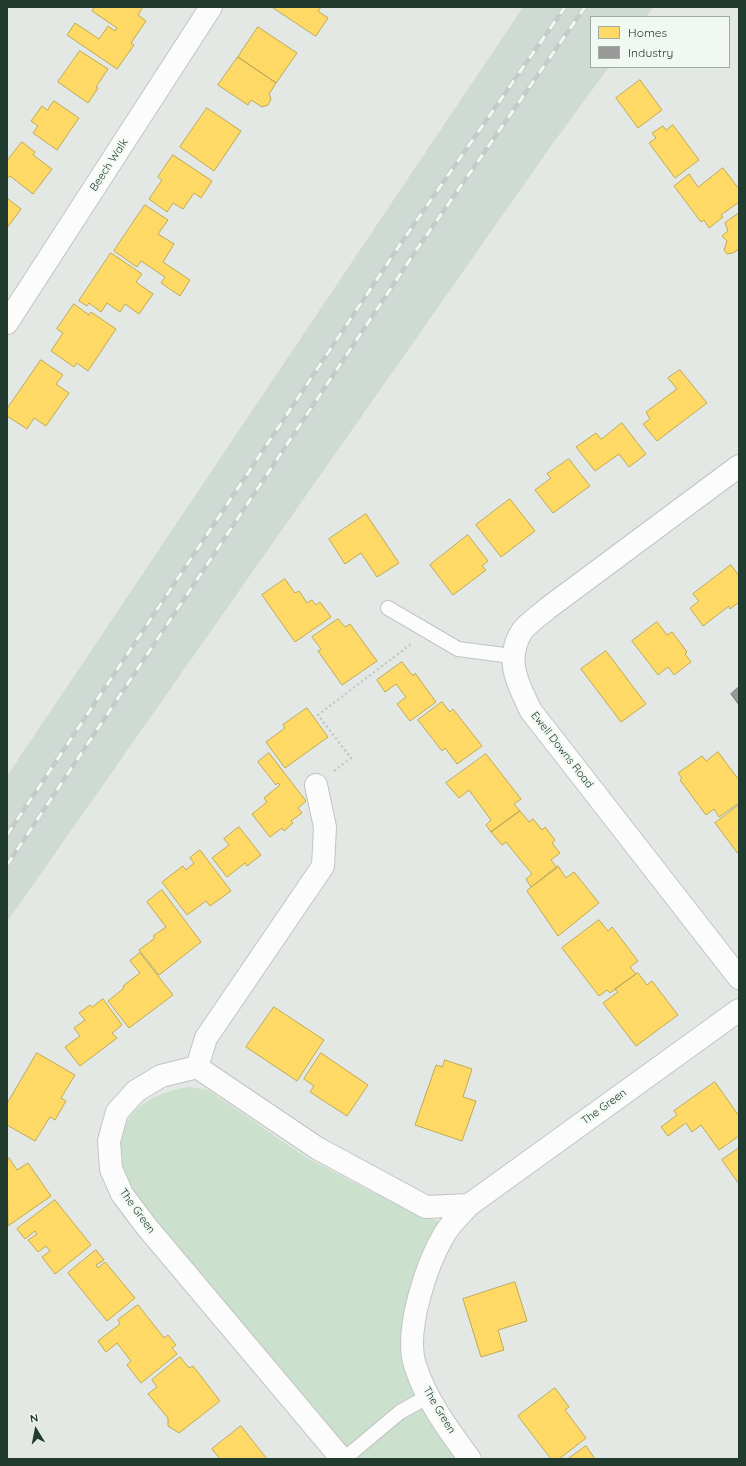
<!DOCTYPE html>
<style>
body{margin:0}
#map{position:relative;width:746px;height:1466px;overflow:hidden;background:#e3e8e5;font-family:Quicksand,sans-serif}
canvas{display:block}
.frame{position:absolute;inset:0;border:8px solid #213b2e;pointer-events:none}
.legend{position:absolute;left:590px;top:16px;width:140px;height:52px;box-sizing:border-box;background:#f1f8f2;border:1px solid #9eaca4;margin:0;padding:5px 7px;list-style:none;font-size:12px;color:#213b2e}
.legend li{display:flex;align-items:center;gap:8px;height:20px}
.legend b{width:20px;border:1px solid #9eaca4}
.north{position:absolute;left:16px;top:1410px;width:40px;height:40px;-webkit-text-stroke:3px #f1f8f2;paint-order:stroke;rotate:350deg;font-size:11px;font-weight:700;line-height:16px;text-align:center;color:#213b2e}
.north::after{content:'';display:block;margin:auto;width:14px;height:18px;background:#213b2e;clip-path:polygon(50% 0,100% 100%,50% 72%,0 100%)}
</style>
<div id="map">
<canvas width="746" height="1466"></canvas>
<div class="frame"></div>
<ul class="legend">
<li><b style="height:11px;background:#ffd966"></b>Homes</li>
<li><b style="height:11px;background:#999"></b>Industry</li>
</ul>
<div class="north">N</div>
</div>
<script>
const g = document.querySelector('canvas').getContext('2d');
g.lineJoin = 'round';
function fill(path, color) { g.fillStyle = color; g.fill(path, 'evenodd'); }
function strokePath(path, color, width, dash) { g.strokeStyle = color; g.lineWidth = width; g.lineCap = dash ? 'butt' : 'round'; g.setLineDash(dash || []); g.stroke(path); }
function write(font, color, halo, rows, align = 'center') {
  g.font = font + ' Quicksand,sans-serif'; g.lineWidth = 4; g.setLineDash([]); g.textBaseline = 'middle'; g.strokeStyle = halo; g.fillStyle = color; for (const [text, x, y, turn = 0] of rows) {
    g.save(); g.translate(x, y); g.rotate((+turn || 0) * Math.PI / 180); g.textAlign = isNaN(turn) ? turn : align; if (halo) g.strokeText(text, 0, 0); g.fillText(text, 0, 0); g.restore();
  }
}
const built = new Path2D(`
 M523 7H654L646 17H591V67H609L551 146 7 922V776Z`);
const green = new Path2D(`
 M189 1087 208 1090 307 1158 374 1193 442 1223 407 1342 457 1459H352L133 1191C129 1182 122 1172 121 1163 114 1115 146 1094 189 1087Z`);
const homes = new Path2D(`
 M95 7H143L138 15 146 21 131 43 134 45 117 69 67 35 75 23 99 39 108 26 115 31 117 28 92 11Z
 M272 7H321L318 11 328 18 316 36Z
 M258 27 297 53 276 83 238 57Z
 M80 51 108 69 96 87 98 88 88 103 58 82Z
 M238 57 276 83 269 94 271 99 268 105 262 107 251 100 248 105 218 85Z
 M640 80 662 110 638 128 616 98Z
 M54 101 79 118 57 150 33 133 38 126 31 121 42 106 47 110Z
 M207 108 241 131 214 171 180 147Z
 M673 125 699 160 675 178 649 143 656 138 652 133 663 126 666 130Z
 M22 142 35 152 33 155 52 169 33 194 10 176 8 178 7 177V161Z
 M173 155 212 181 201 198 194 193 183 209 173 203 167 212 149 199 162 180 158 177Z
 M723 168 739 189V202L721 215 723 217 709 228 704 220 701 222 674 186 689 174 698 187Z
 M7 198 21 209 7 228Z
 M145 205 168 220 158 234 174 244 163 262 190 280 180 296 161 283 165 277 141 261 137 267 114 251Z
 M739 213V249L733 253 727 254 724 250 727 241 722 236 728 231 725 223Z
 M111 253 142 274 136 282 153 294 139 314 125 304 120 312 107 303 101 312 89 303 87 306 79 301Z
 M74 304 89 315 91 312 116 329 88 371 77 363 74 367 51 351 63 333 57 329Z
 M41 360 63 375 56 384 69 393 46 426 34 418 27 429 7 416V409Z
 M680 370 707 403 657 441 643 424 650 419 646 412 677 389 668 378Z
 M622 423 646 454 629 467 619 454 595 471 576 447 596 433 601 439Z
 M569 459 590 486 553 513 535 490 551 478 547 474Z
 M510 499 535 531 501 557 476 525Z
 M366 514 399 563 377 577 361 553 345 564 329 539Z
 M468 535 488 561 482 566 486 570 453 595 430 565Z
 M731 565 739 576V602L730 609 729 606 703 626 690 608 699 601 693 594Z
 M285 579 295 593 299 591 307 603 312 600 316 605 320 602 331 617 295 642 262 595Z
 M338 619 345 627 350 624 377 661 342 685 318 651 321 649 312 637Z
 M657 622 667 635 672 632 687 652 685 654 691 662 674 675 668 667 658 675 632 641Z
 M606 651 646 704 621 722 581 669Z
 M402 662 413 676 415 673 436 702 410 721 397 704 406 697 396 684 385 692 377 680Z
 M442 702 450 712 453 709 482 746 457 764 445 748 442 751 418 720Z
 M307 708 328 737 285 768 266 742 285 728 283 725Z
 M718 752 739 780V803L719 817 714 809 706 815 680 780 682 778 678 773 702 756 706 761Z
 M269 753 306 801 298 808 302 813 291 821 293 823 284 831 282 828 270 837 252 814 267 802 264 798 280 785 278 783 276 785 258 762Z
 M486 754 521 799 514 804 520 811 491 832 486 825 491 820 469 790 459 798 446 783Z
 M739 805V855L715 823Z
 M520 811 529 822 533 819 542 830 545 827 555 840 552 843 560 853 551 860 557 868 531 887 526 879 532 874 506 842 502 845 491 832Z
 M239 827 261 855 247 866 245 863 227 877 212 858 229 845 224 839Z
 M200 850 231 891 210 906 206 901 187 915 162 882 183 866 186 870 194 863 190 858Z
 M558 866 566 878 574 872 599 903 558 936 527 891Z
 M162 890 201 942 159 975 139 950 155 938 153 936 166 927 147 902Z
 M599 920 608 931 612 927 638 961 630 967 636 974 610 993 607 990 599 996 562 948Z
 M140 953 173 995 129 1028 108 1001 124 988 123 986 140 973 130 961Z
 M638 973 647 985 652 981 678 1015 636 1046 603 1003 618 992 615 989Z
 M103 999 122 1025 112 1033 117 1038 80 1066 65 1047 80 1036 74 1028 85 1020 79 1013 90 1005 92 1007Z
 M274 1007 324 1040 297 1081 246 1047Z
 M37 1053 75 1075 61 1098 66 1101 55 1120 50 1117 35 1141 7 1125V1104Z
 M321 1053 368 1085 347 1116 310 1092 314 1086 304 1079Z
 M445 1060 472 1069 463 1097 476 1101 462 1141 415 1125 436 1065 442 1067Z
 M715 1082 739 1116V1136L719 1150 701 1125 692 1132 686 1123 668 1136 661 1127 677 1115 674 1111Z
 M739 1148V1184L722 1160Z
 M9 1158 17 1170 28 1163 51 1196 8 1226 7 1160Z
 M55 1200 91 1245 55 1274 42 1257 50 1251 46 1246 38 1252 28 1240 37 1234 35 1231 25 1239 17 1229Z
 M96 1250 104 1260 96 1265 98 1268 105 1262 135 1298 107 1321 68 1273Z
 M515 1282 527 1321 498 1330 504 1350 481 1357 463 1299Z
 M138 1305 164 1338 168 1335 176 1345 172 1348 177 1354 141 1383 127 1365 131 1361 117 1343 106 1352 98 1341 120 1324 118 1320Z
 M180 1357 189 1368 193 1366 220 1401 179 1433 168 1426V1418L148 1394 157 1387 152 1380Z
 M555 1388 569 1407 565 1410 586 1438 559 1459H551L518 1416Z
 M241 1426 267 1459H220L212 1449Z
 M586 1446 595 1459H568Z`);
const industry = new Path2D(`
 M739 687V705L731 694Z`);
const path = new Path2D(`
 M334 771 351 758 318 715 411 644`);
const lane = new Path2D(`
 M388 608 458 649 512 656
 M344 1459 400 1412 429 1396`);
const street = new Path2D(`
 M7 323 211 7
 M739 466 548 608C540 615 528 623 522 631 504 660 518 684 531 711L739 978
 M197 1067 206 1038 323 866 325 827 316 785
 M342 1459 146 1226 122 1194 111 1169 109 1141 117 1112 136 1091 161 1076 197 1067 317 1148 426 1207 469 1205
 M470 1459C449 1431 425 1398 415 1365 404 1330 427 1263 445 1233 451 1223 461 1214 469 1205L739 1010`);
const rail = new Path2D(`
 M7 835 401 243 565 7
 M7 865 415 252 585 7`);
const streetNames = [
 ["Beech Walk",109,165,-57],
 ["Ewell Downs Road",562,750,52],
 ["The Green",604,1107,-36],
 ["The Green",137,1211,54],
 ["The Green",439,1410,59]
];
fill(built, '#d0dad4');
fill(green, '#cce1cd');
fill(homes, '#ffd966');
strokePath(homes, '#bcaa55', 1);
fill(industry, '#999');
strokePath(industry, '#757d79', 1);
strokePath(lane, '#c0c5c2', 16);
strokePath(street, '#c0c5c2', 24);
strokePath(path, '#c0c8c4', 2.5, [2, 3]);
strokePath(lane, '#fbfcfb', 14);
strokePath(street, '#fbfcfb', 22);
strokePath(rail, '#c6cac8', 4.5);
strokePath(rail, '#f1f8f2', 3, [9]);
write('11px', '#213b2e', '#f1f8f2', streetNames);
</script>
